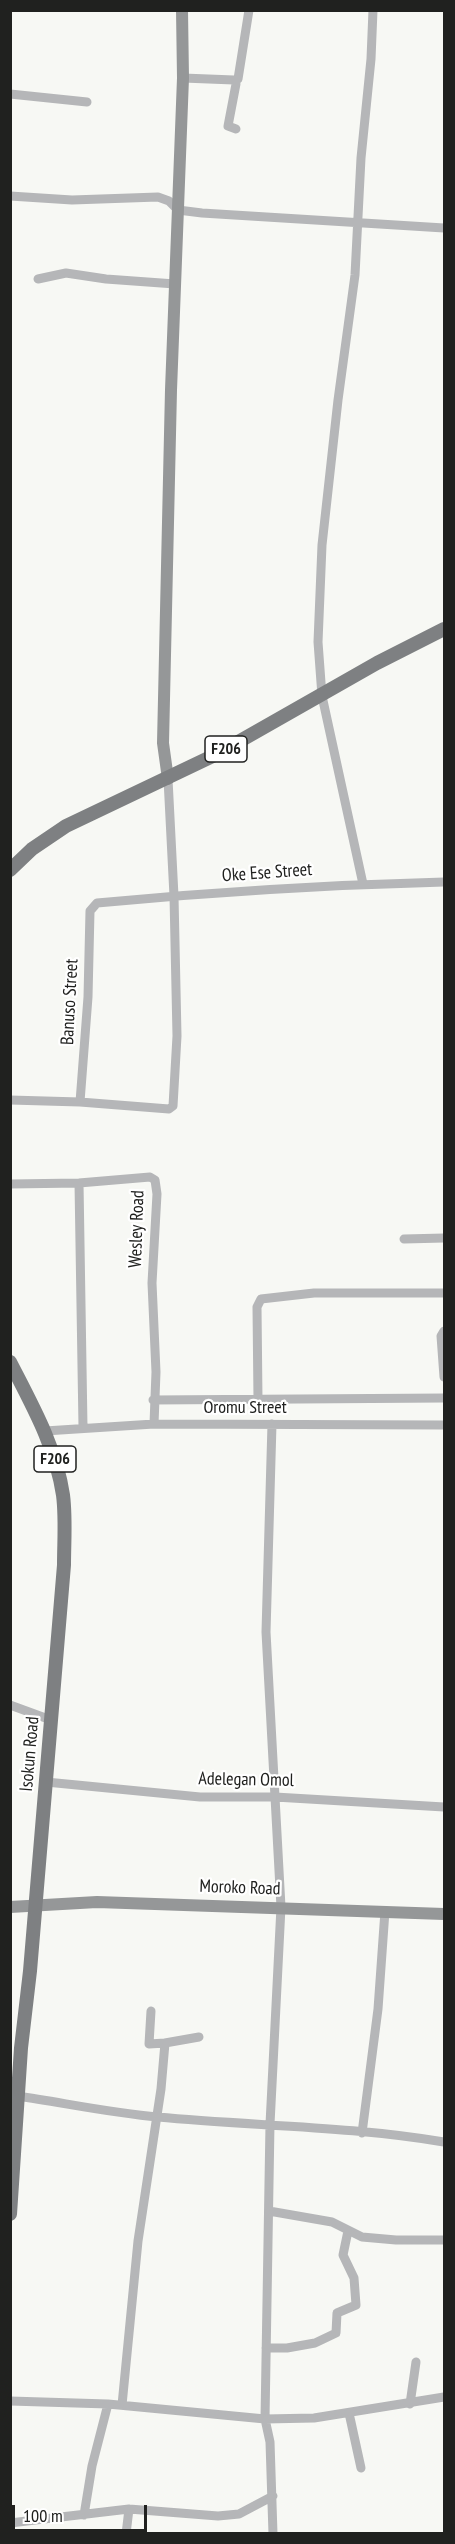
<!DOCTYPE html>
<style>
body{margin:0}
#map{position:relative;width:455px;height:2544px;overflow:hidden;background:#f7f8f4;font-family:"PT Sans Narrow",sans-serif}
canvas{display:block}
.frame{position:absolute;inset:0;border:12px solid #20211f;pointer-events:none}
.scale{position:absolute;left:12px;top:2505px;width:135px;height:27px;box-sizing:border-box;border:3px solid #20211f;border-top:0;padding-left:8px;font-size:18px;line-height:21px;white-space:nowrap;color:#20211f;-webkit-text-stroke:4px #fff;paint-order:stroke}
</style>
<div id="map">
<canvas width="455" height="2544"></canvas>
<div class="frame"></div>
<div class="scale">100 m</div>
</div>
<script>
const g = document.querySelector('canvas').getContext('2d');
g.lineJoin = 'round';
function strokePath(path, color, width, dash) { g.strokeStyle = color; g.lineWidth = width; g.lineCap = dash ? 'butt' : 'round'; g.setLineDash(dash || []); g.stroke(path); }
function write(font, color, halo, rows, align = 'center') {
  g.font = font + ' "PT Sans Narrow",sans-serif'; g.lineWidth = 4.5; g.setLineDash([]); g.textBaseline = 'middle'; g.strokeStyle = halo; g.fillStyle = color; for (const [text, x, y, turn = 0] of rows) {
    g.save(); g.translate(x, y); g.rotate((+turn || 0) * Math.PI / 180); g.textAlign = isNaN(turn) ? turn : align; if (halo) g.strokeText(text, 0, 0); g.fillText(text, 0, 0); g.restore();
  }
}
const street = new Path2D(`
 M183 78 234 80 236 84 228 126 236 129
 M235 81 238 79 249 10
 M10 94 87 102
 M10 196 72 200 158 197 169 201 178 210 202 213 444 228
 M38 279 66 273 106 279 175 284
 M363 884 322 696 318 642 322 545 338 400 355 275 361 158 371 59 373 10
 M10 1100 80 1102 169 1109 173 1106 177 1036 174 896 168 779
 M80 1102 88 997 90 911 97 903C212 892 328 885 444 882
 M79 1183 83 1427
 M10 1184 79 1183 150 1177 155 1180 157 1194 152 1283 156 1372 154 1424
 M404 1239 444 1238
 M444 1331 441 1336 444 1377
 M153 1400 444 1398
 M258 1400 257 1307 261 1299 314 1293H444
 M272 1424 266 1632 281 1907 270 2124 265 2419 270 2442 273 2534
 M45 1431 154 1424 444 1425
 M10 1705 51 1720
 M46 1782 200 1797H275L444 1807
 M151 2011 149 2044 165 2043
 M18 2096C65 2103 112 2113 158 2117 253 2126 350 2126 444 2142
 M362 2133 378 2009 385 1911
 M269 2211 332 2222 362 2237 396 2240H444
 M266 2348H287L315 2343 336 2333 337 2313 356 2305 354 2278 343 2255 348 2231
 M10 2401 108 2404 265 2419 314 2418 444 2397
 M410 2404 416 2362
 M122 2405 138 2241 161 2089 165 2043 199 2037
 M349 2413 361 2468
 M84 2515 92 2466 108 2404
 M10 2523 129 2509 218 2516 239 2514 273 2496
 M126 2534 129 2509`);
const secondary = new Path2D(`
 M168 779 163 743 171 390 183 78 182 10
 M10 1907 97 1902 444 1914`);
const primary = new Path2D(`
 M10 870 32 849 66 826 217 754 377 663 444 629
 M10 1362C32 1405 56 1447 63 1495 66 1518 64 1542 64 1565L30 1971 21 2048 10 2214`);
const shields = [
 [226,749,42],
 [55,1459,42]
];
const shieldNames = [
 ["F206",226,749],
 ["F206",55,1459]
];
const streetNames = [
 ["Oke Ese Street",267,873,-4],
 ["Banuso Street",70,1002,-87],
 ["Wesley Road",137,1229,-88],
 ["Oromu Street",245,1408],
 ["Isokun Road",30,1754,-85],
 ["Adelegan Omol",246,1780,1],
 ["Moroko Road",240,1888,2]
];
strokePath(street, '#b5b6b8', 9);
strokePath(secondary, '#959798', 12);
strokePath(primary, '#7e8082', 14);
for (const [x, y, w] of shields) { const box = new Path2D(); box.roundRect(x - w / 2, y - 13, w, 26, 4.5); g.fillStyle = '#fff'; g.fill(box); strokePath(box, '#20211f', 1.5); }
write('bold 16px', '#20211f', null, shieldNames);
write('18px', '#20211f', '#fff', streetNames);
</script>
